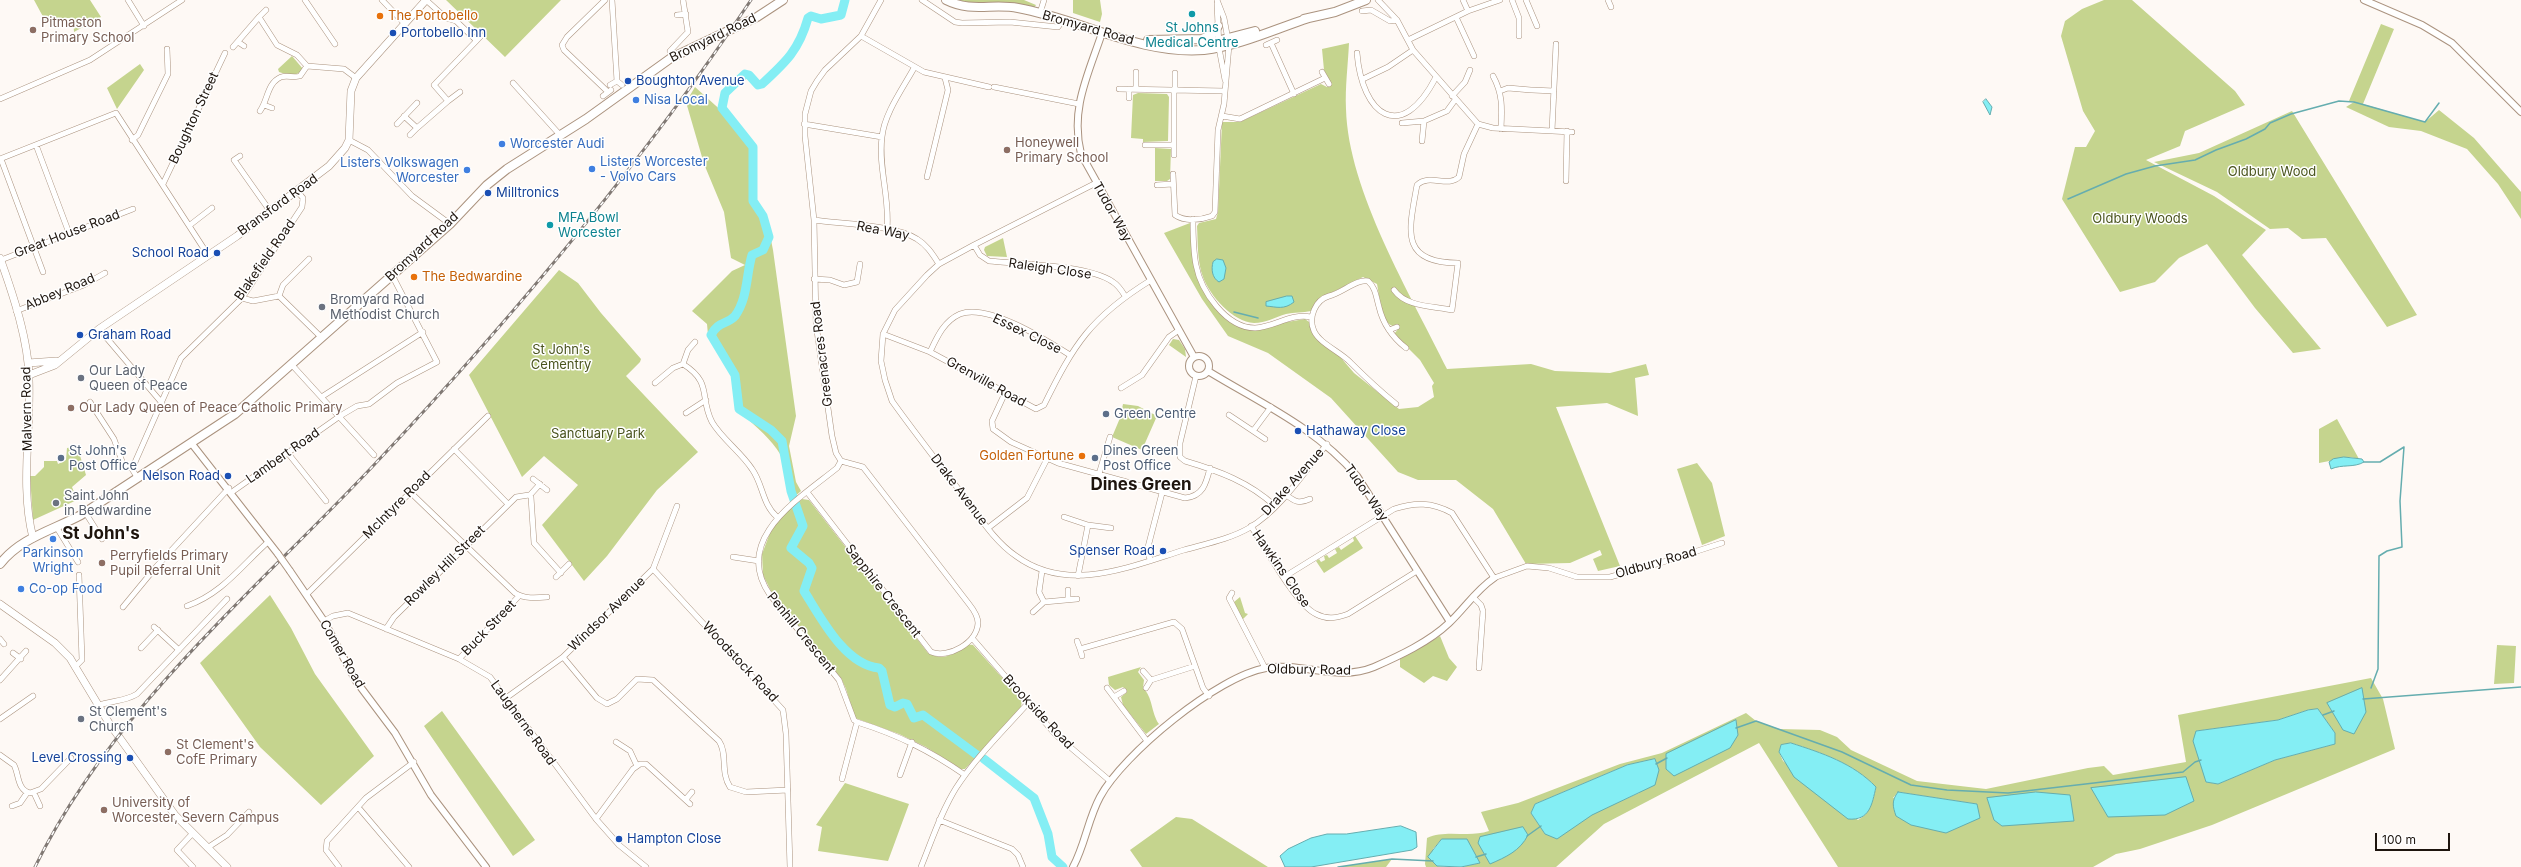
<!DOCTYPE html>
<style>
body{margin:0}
#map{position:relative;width:2521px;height:867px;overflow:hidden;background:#fef9f5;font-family:Inter,sans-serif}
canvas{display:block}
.scale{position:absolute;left:2375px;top:833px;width:75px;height:18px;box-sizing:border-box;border:2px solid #1e150e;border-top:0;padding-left:5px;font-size:12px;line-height:14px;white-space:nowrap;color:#1e150e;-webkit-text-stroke:3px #fff;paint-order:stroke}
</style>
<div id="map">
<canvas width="2521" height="867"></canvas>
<div class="scale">100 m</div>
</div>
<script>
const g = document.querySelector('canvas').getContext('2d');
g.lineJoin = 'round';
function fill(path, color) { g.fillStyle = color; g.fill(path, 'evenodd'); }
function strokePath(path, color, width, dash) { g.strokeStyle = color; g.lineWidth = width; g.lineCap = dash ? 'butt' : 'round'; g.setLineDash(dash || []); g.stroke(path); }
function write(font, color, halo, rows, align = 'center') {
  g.font = font + ' Inter,sans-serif'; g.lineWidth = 3; g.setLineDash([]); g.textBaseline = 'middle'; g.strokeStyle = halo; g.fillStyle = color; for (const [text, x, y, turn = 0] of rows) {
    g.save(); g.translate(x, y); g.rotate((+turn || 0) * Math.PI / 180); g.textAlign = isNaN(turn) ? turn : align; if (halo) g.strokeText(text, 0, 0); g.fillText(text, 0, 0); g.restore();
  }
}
const green = new Path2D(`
 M34 0H90L101 17 74 32 73 18H62L47 24Z
 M446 0H561L505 57Z
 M953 0H1024L1036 5 1034 8 975 6Z
 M1073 0H1100L1102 14 1100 22 1073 13Z
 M2104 0H2132L2235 91 2245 105 2185 131 2180 146 2146 160 2214 196 2266 230 2242 255 2321 349 2293 353 2255 308 2207 244 2179 258 2155 282 2120 292 2062 199 2075 147H2086L2095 131 2083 111 2061 36 2065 21 2082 9Z
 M2381 24 2394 29 2363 104 2425 122 2439 110 2474 138 2521 192V219L2498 184 2467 149 2421 131 2389 127 2346 107 2354 102 2349 101Z
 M1349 43C1348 65 1345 87 1346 109 1348 191 1411 295 1447 369L1531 364 1555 371 1610 373 1646 364 1649 375 1635 378 1638 416 1607 403 1556 407 1620 566 1598 571 1593 559 1602 555 1600 550 1570 563 1526 564 1493 509 1456 480H1418L1398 472 1331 398 1268 353 1228 336 1202 299 1164 233 1190 223 1194 262 1213 303 1246 329 1305 319 1309 322 1315 336 1336 352 1354 373 1399 409 1418 407 1434 397 1432 386 1434 383 1420 360 1394 334 1399 328 1397 324 1393 326C1382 324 1379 294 1377 284L1363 277 1319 299 1311 311C1303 313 1294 312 1286 314 1275 317 1266 323 1254 323 1233 322 1210 296 1203 277 1197 261 1198 243 1197 226L1199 223 1216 219 1218 212 1222 122H1240L1321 84 1327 87 1331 85 1324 70 1322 49Z
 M292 56 303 69C297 77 288 75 279 72L278 69Z
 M140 64 144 70 117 109 107 88Z
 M695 87 725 114 753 147V200L766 215 773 250 796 416 789 446 796 482 801 491 790 501C796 458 766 435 737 410L731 375 708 335 707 324 692 311 732 271 745 265 731 258 724 212 704 164 686 102Z
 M1138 93 1167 94 1169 97 1168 141 1143 142V139L1131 138 1133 95Z
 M2292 111 2417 315 2387 327 2326 238 2302 239 2288 228 2270 229 2217 192 2154 162 2199 153Z
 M1155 148 1171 149 1170 179 1167 181H1155Z
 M1003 238 1007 257 987 256 984 250 985 247Z
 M559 270 578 283 601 313 641 359 640 362 626 376 698 452 657 490 607 556 584 581 542 525 578 485 544 456 522 477 469 375Z
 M1173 339 1179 340 1185 349 1186 357 1169 345Z
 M1123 404 1138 406 1157 416 1142 450 1112 437 1120 418Z
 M2337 419 2359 459 2350 457 2319 463V429Z
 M77 446 86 475 72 487 77 500 33 520 30 476H35L44 467V461H57L58 464 66 460 67 448Z
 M1697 463 1712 483 1725 536 1702 545 1677 469Z
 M802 499 809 500 928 653C953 666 956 642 973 645L1022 700 1021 707 965 769H961L926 747 899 734 855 718 846 689 841 678 773 595 763 575 762 554 770 533 777 520Z
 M1355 536 1363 548 1324 573 1316 561 1319 559 1321 562 1325 560 1324 556 1327 555 1329 558 1337 553 1335 549 1339 547 1341 550 1354 541 1353 538Z
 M270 595 291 628 315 674 374 756 321 805 260 747 200 663Z
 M1240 597 1245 613 1248 614 1242 620 1234 602Z
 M1440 636 1449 658 1457 667 1447 681 1433 676 1424 683 1400 667V659Z
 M2497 645 2516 646 2514 683 2494 684Z
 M1141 667 1138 672 1144 680 1143 688C1153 697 1151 713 1159 724L1146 734 1123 705 1121 697 1127 692 1123 687 1115 690 1109 685 1108 677Z
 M2371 678 2383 699 2395 749 2212 825 2140 849 2116 854 2093 867H1838L1759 743 1604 824 1556 867H1461L1480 863 1442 839 1433 849 1437 866 1445 867H1426L1425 864 1427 838C1446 829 1469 838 1489 831L1481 812 1518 803 1620 764 1662 753 1746 713 1756 721 1779 729 1820 730 1837 737 1851 750 1917 781 1986 789 2088 768 2104 766 2113 775 2186 762 2178 715ZM2318 709 2335 733V744L2275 760 2218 784 2206 782 2196 731 2278 720 2308 710ZM1791 743C1822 753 1853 763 1876 787 1873 800 1871 813 1858 820L1783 761 1779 752 1781 745ZM1655 759 1639 793 1545 834 1531 813 1535 804 1627 765ZM1898 792 1977 804 1893 798Z
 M442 711 535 840 513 856 424 726Z
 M845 783 909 804 888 861 818 851 822 827 816 825Z
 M1176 817 1192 819 1268 867H1142L1130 850Z
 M1392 859 1386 867H1338Z`);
const water = new Path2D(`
 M1986 99 1992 107 1990 115 1983 102Z
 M1217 259 1223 260 1226 268 1224 279 1219 282C1212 278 1211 269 1213 262Z
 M1287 296H1292L1294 302C1284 310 1277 307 1266 306V302Z
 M2344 457 2362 459 2364 462C2354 468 2342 464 2331 469L2329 462 2333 459Z
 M2362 688 2366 712 2354 734 2343 730 2327 703Z
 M2318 709 2335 733V744L2275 760 2218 784 2206 782 2193 741 2196 731 2278 720 2308 710Z
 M1736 720 1738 735 1730 748 1674 776 1666 769V754Z
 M1791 743C1822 753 1853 763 1876 787 1872 804 1870 821 1848 819L1794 777 1779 752 1781 745Z
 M1655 759 1659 770 1655 785 1592 815 1557 839 1545 834 1531 813 1535 804 1627 765Z
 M2186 777 2194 801 2165 815 2108 817 2091 788Z
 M1898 792 1977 804 1980 818 1946 833 1911 825 1896 816C1893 807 1891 801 1898 792Z
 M2036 792 2070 795 2074 821 2002 826 1994 820 1987 798Z
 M1401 826 1416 832 1417 847 1412 850 1311 867H1285L1280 856 1288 849 1311 838 1327 834H1346Z
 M1523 827 1528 835C1520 851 1506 857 1490 864L1478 843 1480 837Z
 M1442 839H1467L1480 863 1461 867 1437 866 1428 857Z`);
const stream = new Path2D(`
 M2068 199 2126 174 2155 166 2195 160 2216 150 2246 139 2265 129 2270 123 2291 114 2339 101 2354 102 2425 122 2439 103
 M1234 312 1258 318
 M2364 462H2380L2404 447 2400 501 2402 547 2387 551 2379 556 2378 669 2371 688
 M2363 699 2521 687
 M2323 715 2334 711
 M1736 728 1756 721 1842 752 1911 785 1947 790 2008 793 2094 783 2183 772 2195 762 2201 760
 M1656 764 1667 758
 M1527 836 1541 826
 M1476 857 1486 854
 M1338 867 1392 859 1433 861`);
const river = new Path2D(`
 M845 0 841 15 821 19 811 16 808 18C799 50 786 62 762 84L758 85 749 75 745 74 725 93 722 108 753 147V201L763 216 769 237 763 250 752 255C746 275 748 298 735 316 727 325 718 321 711 335L735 375 739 409 771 430 782 441 791 491 803 526 791 548 809 563 812 568 804 591C821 618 845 665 879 668L882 671 890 705 895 707 903 703 907 704 914 718 923 715 977 755
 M984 759 1034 798 1048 834 1052 857 1063 867`);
const minor = new Path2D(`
 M128 0 144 26
 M305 0 335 44
 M382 0 405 24
 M426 0 446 18 456 21 476 40
 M605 0 567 37 562 45 564 50 607 91
 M612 0 617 81
 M922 0 955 22 962 23 1010 22 1058 27 1062 21
 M1378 0 1397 20 1413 50 1478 124 1493 128 1572 132
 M1463 0 1468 11
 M1512 0 1519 18V36
 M1526 0 1537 26
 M1608 0 1611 7
 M1217 3 1219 48 1225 80
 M1362 11 1371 10 1390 21 1397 20
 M1040 13 1044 0
 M677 15 686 14
 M259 17 266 10
 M1456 17 1474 56
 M861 36 924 72 989 87
 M1408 40 1468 11 1500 0
 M238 42 244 46
 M1271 43 1294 94
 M1266 45 1277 40
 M233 47 259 17 277 45 297 55 307 66 344 69 356 78
 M670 51 688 32 683 0
 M1357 53C1362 115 1401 145 1436 77
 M1136 72V89
 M1322 72 1329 84
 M1175 73V90
 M1493 76C1503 94 1502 109 1501 129
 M1363 79 1388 67 1413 50
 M513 83 560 135
 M610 85 617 81 622 85
 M994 87 1079 104
 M1119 89 1225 91
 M1129 89V98
 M1532 90 1554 91
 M1174 91V155
 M1500 91 1508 88 1531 90
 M603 96 611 90
 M1452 96 1465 82 1470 70
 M0 99 90 60 182 0
 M448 101 460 92
 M264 105 272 108
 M260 111C268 100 267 83 281 77 287 75 294 78 300 76L307 66
 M404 116 417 128 448 101 434 85 481 36
 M1222 116 1240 119 1325 78
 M1402 123 1424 121
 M397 124 417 103
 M804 124 882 137
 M1552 131 1556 44
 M410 135 417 128
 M132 140 138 135 168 74 167 49
 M349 140 368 150 412 196 450 224
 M1422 141 1424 121 1447 111 1455 100
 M36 145 69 233
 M1145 145H1173
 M240 156 234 160 270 211
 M0 159 116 113 208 255
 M1 159 43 272
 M1173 174 1175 215C1185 222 1201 220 1212 216L1215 212 1218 130 1224 104 1229 45 1224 18 1217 0
 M927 177 948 90 945 78
 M1566 181 1567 131
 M1096 183 974 245 939 264 927 275 895 310 883 334 881 361 885 380 892 401C915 433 939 464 963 495 979 516 994 541 1016 556 1068 594 1129 567 1184 550 1205 544 1230 539 1249 528 1281 509 1304 472 1327 444
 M163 184 225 53
 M1157 185 1172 184
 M1193 219C1193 234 1193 250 1196 265 1201 291 1226 328 1255 328 1275 327 1290 313 1311 317
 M814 220C840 224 896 225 917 239 927 245 933 255 939 264
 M190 225 212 208
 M887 229C890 198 878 167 882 137 884 114 903 88 914 68
 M974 245 980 255 989 261C1020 264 1089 265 1113 282 1118 285 1122 291 1125 296
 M1 260 133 209
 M814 279 830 280 844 285 857 282 860 264
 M1394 290C1406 307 1432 306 1452 310L1458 263C1399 263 1409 230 1417 185 1429 173 1448 188 1459 177L1464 154 1478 124
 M279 296 283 285 309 259
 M242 298 253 301 279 296 322 338
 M16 311 84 285 105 273
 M99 329 162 403
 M1389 330 1397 327
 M883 334 930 352 1036 409 1044 405C1074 344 1091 317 1151 280
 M930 352C937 337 944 321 960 314 988 303 1046 340 1070 355
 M683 364 688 350 695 342
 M292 365 374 455
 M1196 376 1180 443V457L1185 461C1219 471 1249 482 1275 506
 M655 383 673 368 683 364C713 383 699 397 712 422 722 439 741 452 752 469 763 484 762 504 777 517
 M1121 388 1142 375 1169 337 1179 330
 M1005 393 992 421 993 429 1011 442 1058 463 1185 498C1203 496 1206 484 1210 468
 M323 396 423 332
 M90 402 114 439 123 464 132 469
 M1396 404C1380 391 1365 377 1351 363 1341 352 1320 344 1314 331 1308 318 1315 300 1329 296 1342 293 1356 279 1368 281 1376 288 1376 297 1379 307 1383 324 1392 337 1406 348
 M686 413 706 400
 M1229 415 1253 431
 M1265 439 1253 431 1271 407
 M454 449 507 503
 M287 452 326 501
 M841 461 836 453 832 436 816 324 814 220 805 136V114L811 91 817 81 825 70 861 36 881 0
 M1099 474 1110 437
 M137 477 132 469 181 358 242 298 302 207 303 198 298 192
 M533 479 547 490
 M232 492 340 416 357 406 369 404 397 383 437 362 392 275
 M410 492 515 593C524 599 536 598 547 597
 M807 492 931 652C948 659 977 643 978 623 978 616 973 609 969 604L863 467 841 461 837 468C800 498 731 539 770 595L839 680 854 720 857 722 842 779
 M1285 494C1295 502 1299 504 1310 499
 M530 495 540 484
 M85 512 102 539
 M1064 517 1088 525
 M1251 526C1265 547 1296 605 1316 614 1327 620 1337 618 1348 614L1417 571
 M57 528 78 562
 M988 528 1027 498 1047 459
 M733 557 759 561
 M1150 561 1148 547 1162 493
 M653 569 783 710 786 734 790 867
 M1042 571 1039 592 1044 602 1077 599
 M1078 576 1088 525 1111 528
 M556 577 569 564
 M1284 577 1394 509C1415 502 1432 502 1452 513L1494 578 1527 566 1549 568 1577 577H1610L1660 563 1722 543
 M1232 593 1229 598 1265 668
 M307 594 488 416
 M1473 597 1481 605 1483 611 1479 668
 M1068 599V590
 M187 606C223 593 241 566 268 542
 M123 607 156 567 229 488
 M1033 612 1044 602
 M324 621 333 616 348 613 459 659 490 677 596 819 619 845 646 867
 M154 627 179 650
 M386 629 394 617 516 497 529 495 531 497 534 543 561 573
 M972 638 1056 735 1110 781
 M0 639 4 644
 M1077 641 1080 649
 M141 648 158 630
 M13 653 21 659
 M1082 656 1080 649 1174 622 1182 629 1203 688 1209 696
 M563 657 597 698 607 704 617 699 637 679 653 680 719 741C728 754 720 772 730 787L746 792 788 790
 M459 659 519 596
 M75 667 82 660 79 575
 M1143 671 1151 680
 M0 680 26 651
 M1107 688 1147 741
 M1146 688 1151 680 1195 666
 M1114 697 1124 691
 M506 698 563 657 653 569 677 506
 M97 706C111 700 124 702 137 694L227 599
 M0 719 33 696
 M857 722C898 735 929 750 965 775
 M616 742 630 751 637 766
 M0 755 14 765C19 774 17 790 30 793L41 789 71 758
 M900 775 912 742
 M34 793 40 806
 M686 799 692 792
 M12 806 20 803 27 793
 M358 807 409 867
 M596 819 633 769 640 764H646L690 804
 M939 820 1012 849 1018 855 1023 867
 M192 834 177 850 193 867
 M207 848 227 835 249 812
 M339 867 326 850 327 841 366 798 414 762
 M921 867C932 840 941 812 956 788 976 757 1004 730 1028 703`);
const tertiary = new Path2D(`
 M2364 0 2422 25 2452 43 2521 112
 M1102 33C1088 75 1070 109 1081 154L1194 357
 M1189 366a10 10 0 1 1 20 0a10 10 0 1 1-20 0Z
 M1208 371C1262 404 1315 427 1357 476L1450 622
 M192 444 278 554
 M290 571 324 621 356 681 395 733 431 795 486 867
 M1073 867C1085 845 1088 819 1100 797 1123 754 1218 676 1266 668 1302 662 1338 682 1374 667 1399 656 1429 642 1449 623 1465 608 1476 590 1494 578`);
const secondary = new Path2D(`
 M0 258C13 294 29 342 29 380 31 432 20 487 33 538
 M28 363 56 361
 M29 375 55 365 99 329 237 236 329 166 345 148 349 140 351 91 356 78 426 0
 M0 604 55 643 70 658 109 723 175 815 227 867`);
const primary = new Path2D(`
 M946 0C972 13 992 3 1018 8 1080 19 1139 55 1204 50 1239 46 1275 29 1309 18
 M1304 19 1335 12 1366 0
 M1148 40 1202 39 1213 34 1218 26
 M1205 44 1255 31
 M0 564C20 538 53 530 81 515L235 414 450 224 487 185 507 169 586 119 671 58 757 17 783 0`);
const rail = new Path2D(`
 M35 867C113 708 254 592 373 466 510 321 640 166 751 0`);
const tertiaryBridge = new Path2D(`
 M278 554 290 571`);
const markers = [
 [1192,14,4,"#0f9aa8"],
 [380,16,4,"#e8710a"],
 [33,30,4,"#8d6e63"],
 [393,33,4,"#1a4fb4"],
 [628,81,4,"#1a4fb4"],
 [636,100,4,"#3f7fe0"],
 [502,144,4,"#3f7fe0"],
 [1007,150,4,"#8d6e63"],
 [592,169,4,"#3f7fe0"],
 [467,170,4,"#3f7fe0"],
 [488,193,4,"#1a4fb4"],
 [550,225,4,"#0f9aa8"],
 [217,253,4,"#1a4fb4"],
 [414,277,4,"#e8710a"],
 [322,307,4,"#6b7280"],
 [80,335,4,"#1a4fb4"],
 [81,378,4,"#6b7280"],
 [71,408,4,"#8d6e63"],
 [1106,414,4,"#5c6f8a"],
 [1298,431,4,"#1a4fb4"],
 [1082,456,4,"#e8710a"],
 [61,458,4,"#5c6f8a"],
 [1095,458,4,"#5c6f8a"],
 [228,476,4,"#1a4fb4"],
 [56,503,4,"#6b7280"],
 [53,539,4,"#3f7fe0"],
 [1163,551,4,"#1a4fb4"],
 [102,563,4,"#8d6e63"],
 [21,589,4,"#3f7fe0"],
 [81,719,4,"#6b7280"],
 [168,752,4,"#8d6e63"],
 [130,758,4,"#1a4fb4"],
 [104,810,4,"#8d6e63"],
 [619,839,4,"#1a4fb4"]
];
const foodNames = [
 ["The Portobello",388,16],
 ["The Bedwardine",422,277],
 ["Golden Fortune",1074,456,"right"]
];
const educationNames = [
 ["Pitmaston",41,23],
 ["Primary School",41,38],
 ["Honeywell",1015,143],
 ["Primary School",1015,158],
 ["Our Lady Queen of Peace Catholic Primary",79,408],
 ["Perryfields Primary",110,556],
 ["Pupil Referral Unit",110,571],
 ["St Clement's",176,745],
 ["CofE Primary",176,760],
 ["University of",112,803],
 ["Worcester, Severn Campus",112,818]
];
const streetNames = [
 ["Bromyard Road",1088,28,16],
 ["Bromyard Road",713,38,-26],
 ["Boughton Street",194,118,-65],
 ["Bransford Road",278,205,-36],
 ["Tudor Way",1112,212,61],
 ["Rea Way",883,231,11],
 ["Great House Road",67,234,-21],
 ["Bromyard Road",422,247,-43],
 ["Blakefield Road",265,260,-55],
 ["Raleigh Close",1050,269,8],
 ["Abbey Road",60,292,-23],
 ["Essex Close",1027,334,26],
 ["Greenacres Road",822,354,-97],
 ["Grenville Road",986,382,29],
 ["Malvern Road",27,409,-91],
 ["Lambert Road",283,456,-35],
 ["Drake Avenue",1293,482,-48],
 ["Drake Avenue",959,490,53],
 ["Tudor Way",1366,493,55],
 ["McIntyre Road",397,505,-45],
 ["Oldbury Road",1656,563,-16],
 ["Rowley Hill Street",445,566,-45],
 ["Hawkins Close",1281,569,55],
 ["Sapphire Crescent",883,591,52],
 ["Windsor Avenue",607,614,-44],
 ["Buck Street",489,628,-46],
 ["Penhill Crescent",801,633,51],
 ["Comer Road",342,654,60],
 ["Woodstock Road",740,662,47],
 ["Oldbury Road",1309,670,1],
 ["Brookside Road",1038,712,47],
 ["Laugherne Road",523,723,54]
];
const cultureNames = [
 ["St Johns",1192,28],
 ["Medical Centre",1192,43],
 ["MFA Bowl",558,218,"left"],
 ["Worcester",558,233,"left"]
];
const transitNames = [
 ["Portobello Inn",401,33],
 ["Boughton Avenue",636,81],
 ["Milltronics",496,193],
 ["School Road",209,253,"right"],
 ["Graham Road",88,335],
 ["Hathaway Close",1306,431],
 ["Nelson Road",220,476,"right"],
 ["Spenser Road",1155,551,"right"],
 ["Level Crossing",122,758,"right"],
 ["Hampton Close",627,839]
];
const shopNames = [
 ["Nisa Local",644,100],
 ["Worcester Audi",510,144],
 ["Listers Worcester",600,162],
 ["- Volvo Cars",600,177],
 ["Listers Volkswagen",459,163,"right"],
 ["Worcester",459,178,"right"],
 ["Parkinson",53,553,"center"],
 ["Wright",53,568,"center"],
 ["Co-op Food",29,589]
];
const parkNames = [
 ["Oldbury Wood",2272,172],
 ["Oldbury Woods",2140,219],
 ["St John's",561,350],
 ["Cementry",561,365],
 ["Sanctuary Park",598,434]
];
const worshipNames = [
 ["Bromyard Road",330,300],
 ["Methodist Church",330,315],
 ["Our Lady",89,371],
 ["Queen of Peace",89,386],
 ["Saint John",64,496],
 ["in Bedwardine",64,511],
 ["St Clement's",89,712],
 ["Church",89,727]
];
const serviceNames = [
 ["Green Centre",1114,414],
 ["St John's",69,451],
 ["Post Office",69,466],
 ["Dines Green",1103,451],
 ["Post Office",1103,466]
];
const districtNames = [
 ["Dines Green",1141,485],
 ["St John's",101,534]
];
fill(green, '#c5d48e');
fill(water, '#84eef4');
strokePath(water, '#65adaf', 1);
strokePath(stream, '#65adaf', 1.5);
strokePath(river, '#84eef4', 9);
strokePath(minor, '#ab937f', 6);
strokePath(tertiary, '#ab937f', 8);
strokePath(secondary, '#ab937f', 8);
strokePath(primary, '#ab937f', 10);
strokePath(minor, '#fff', 5);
strokePath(tertiary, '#fff', 6);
strokePath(secondary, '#fff', 7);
strokePath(primary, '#fff', 8);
strokePath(rail, '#817974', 3);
strokePath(rail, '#fff', 1.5, [4.5]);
strokePath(tertiaryBridge, '#ab937f', 8, []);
strokePath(tertiaryBridge, '#fff', 6);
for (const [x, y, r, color] of markers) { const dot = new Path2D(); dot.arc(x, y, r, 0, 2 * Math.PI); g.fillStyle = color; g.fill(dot); strokePath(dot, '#fff', 1.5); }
write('13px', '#c56008', '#fff', foodNames, 'left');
write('13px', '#785e54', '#fff', educationNames, 'left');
write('13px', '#1e150e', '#fff', streetNames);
write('13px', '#0d838f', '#fff', cultureNames);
write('13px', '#164399', '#fff', transitNames, 'left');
write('13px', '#366cbe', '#fff', shopNames, 'left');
write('13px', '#4a541e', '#fff', parkNames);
write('13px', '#5b616d', '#fff', worshipNames, 'left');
write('13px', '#4e5e75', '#fff', serviceNames, 'left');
write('bold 17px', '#1e150e', '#fff', districtNames);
</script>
